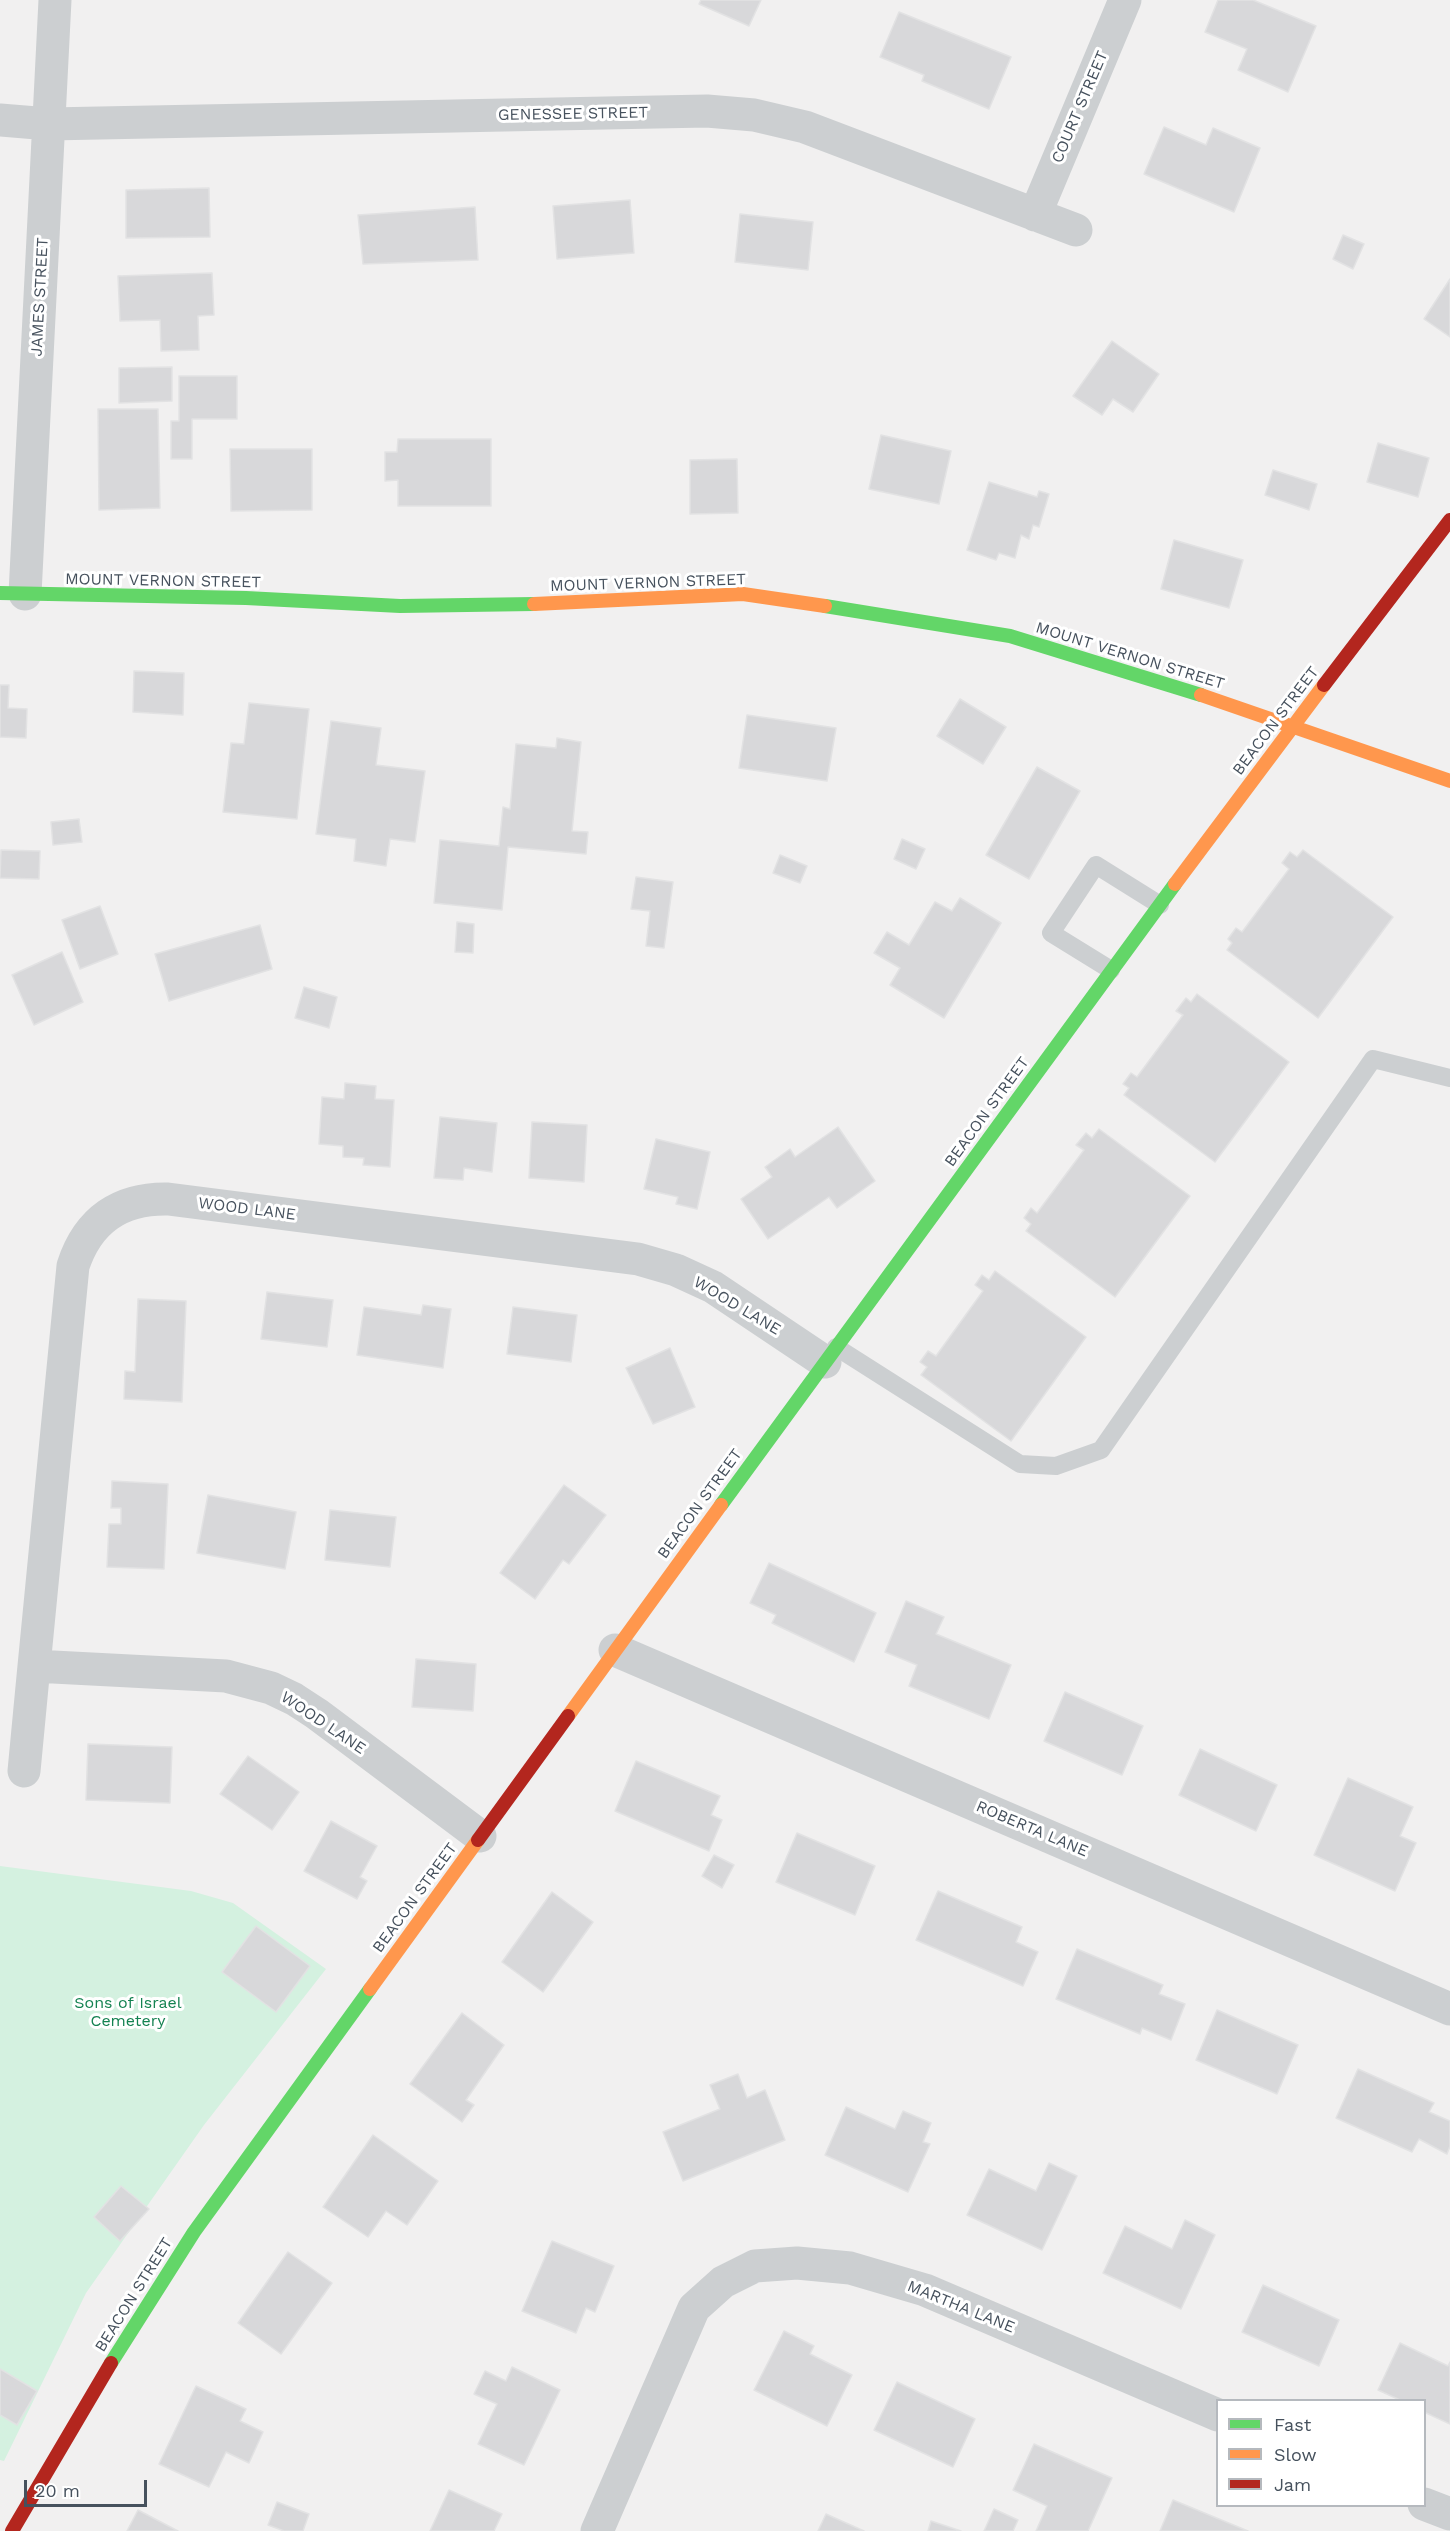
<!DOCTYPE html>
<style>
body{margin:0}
#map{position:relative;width:1450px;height:2531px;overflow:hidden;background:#f1f0f0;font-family:"Work Sans",sans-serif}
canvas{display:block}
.legend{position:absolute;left:1216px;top:2399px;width:210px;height:108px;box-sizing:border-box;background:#fff;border:2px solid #b5b9be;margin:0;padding:8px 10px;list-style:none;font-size:18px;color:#46515d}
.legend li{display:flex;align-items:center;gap:12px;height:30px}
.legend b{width:30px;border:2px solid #b5b9be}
.scale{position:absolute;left:24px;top:2480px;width:123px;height:27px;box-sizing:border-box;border:3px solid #46515d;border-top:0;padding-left:8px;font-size:18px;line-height:21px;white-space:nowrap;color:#46515d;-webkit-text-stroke:4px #fff;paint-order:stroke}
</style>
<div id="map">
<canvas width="1450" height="2531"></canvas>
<ul class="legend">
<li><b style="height:8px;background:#63d668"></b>Fast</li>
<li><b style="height:8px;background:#ff974d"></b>Slow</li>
<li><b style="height:8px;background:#b3261e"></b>Jam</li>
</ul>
<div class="scale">20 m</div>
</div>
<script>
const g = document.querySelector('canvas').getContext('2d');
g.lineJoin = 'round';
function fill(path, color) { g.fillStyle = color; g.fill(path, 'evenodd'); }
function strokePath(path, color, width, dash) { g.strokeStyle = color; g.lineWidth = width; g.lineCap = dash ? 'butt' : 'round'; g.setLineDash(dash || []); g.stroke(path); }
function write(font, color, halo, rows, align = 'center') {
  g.font = font + ' "Work Sans",sans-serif'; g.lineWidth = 6; g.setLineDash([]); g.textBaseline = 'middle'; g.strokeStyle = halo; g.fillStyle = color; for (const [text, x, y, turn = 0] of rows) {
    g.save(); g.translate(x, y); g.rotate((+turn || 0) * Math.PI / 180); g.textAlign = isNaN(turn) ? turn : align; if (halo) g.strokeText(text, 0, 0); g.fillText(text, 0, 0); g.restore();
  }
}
const green = new Path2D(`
 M0 1866 191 1891 233 1903 326 1969 204 2125 86 2293 4 2461 0 2460Z`);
const building = new Path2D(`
 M701 0H761L749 26 699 4Z
 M1218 0H1253L1316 26 1288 92 1238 70 1247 49 1205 32Z
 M899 12 1011 57 989 109 922 81 924 75 880 57Z
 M1164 127 1206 145 1213 128 1260 148 1234 212 1144 174Z
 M209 188 210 237 126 238V190Z
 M630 200 634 253 557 259 553 206Z
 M475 207 478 260 363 264 358 215Z
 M740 214 813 222 808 270 735 262Z
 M1343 235 1364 244 1353 269 1333 259Z
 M212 273 214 315 198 316 199 350 161 351 160 320 120 321 118 276Z
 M1450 279V337L1424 319Z
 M1112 341 1159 374 1133 412 1113 399 1102 415 1073 396Z
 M172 367V401L119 403V368Z
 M179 376H237V419H192V459H171V421H179Z
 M98 409H158L160 508 99 510Z
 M881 435 951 451 939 504 869 489Z
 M398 439H491V506H398V480L385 481V452H397Z
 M1378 443 1429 458 1418 497 1367 482Z
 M230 449H312V510L231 511Z
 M737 459 738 513 690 514V460Z
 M1273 470 1317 484 1309 510 1265 495Z
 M989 482 1037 497 1039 491 1049 494 1039 527 1033 525 1029 539 1021 535 1015 558 999 553 996 560 967 550Z
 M1174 540 1243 560 1229 608 1161 589Z
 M134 671 184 673 183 715 133 712Z
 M0 685H9L8 708 27 709 26 738 0 737Z
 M960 699 1006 727 983 764 937 736Z
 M249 703 309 709 297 819 223 812 231 743 244 744Z
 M747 715 836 728 827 781 739 768Z
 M331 721 381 728 376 765 425 771 415 842 390 839 386 866 354 861 356 839 316 834Z
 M557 738 581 742 572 831 588 832 586 854 508 847 502 910 434 903 440 840 499 846 503 807 510 809 516 744 556 748Z
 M1037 767 1080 791 1029 879 986 855Z
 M79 819 82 842 53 845 51 822Z
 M902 839 925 849 916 869 894 859Z
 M1 850 40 851 39 879 0 878Z
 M1303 850 1393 917 1318 1018 1227 950 1232 943 1228 939 1236 928 1242 932 1289 869 1282 863 1290 852 1297 857Z
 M780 855 807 866 800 883 773 873Z
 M636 877 673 882 664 948 646 946 650 911 631 909Z
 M960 898 1001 923 944 1018 890 985 900 968 874 953 887 932 909 945 935 902 952 911Z
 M100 906 118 954 80 969 62 920Z
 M457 922 474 924 473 953 455 952Z
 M260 925 272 969 169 1001 155 954Z
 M62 952 83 1002 34 1025 12 975Z
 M304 987 337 997 329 1028 295 1018Z
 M1197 994 1289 1062 1215 1162 1124 1095 1129 1088 1123 1084 1131 1073 1137 1077 1183 1015 1176 1011 1186 998 1191 1002Z
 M345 1083 376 1086 375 1099 394 1100 390 1167 363 1165 364 1158 343 1157V1146L319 1144 322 1097 344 1099Z
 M440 1117 497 1123 492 1172 464 1168 463 1180 434 1178Z
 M532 1122 587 1125 584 1182 529 1178Z
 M838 1127 875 1181 837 1208 829 1197 768 1239 741 1199 772 1177 765 1167 790 1149 795 1157Z
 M1099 1129 1190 1196 1115 1297 1026 1231 1031 1224 1024 1218 1031 1208 1037 1213 1084 1150 1076 1145 1086 1133 1092 1138Z
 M656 1139 710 1152 697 1209 676 1204 678 1197 644 1189Z
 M995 1271 1086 1337 1011 1441 921 1375 927 1367 920 1362 928 1351 936 1356 983 1291 975 1285 982 1275 989 1280Z
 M267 1292 333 1300 327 1347 261 1339Z
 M138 1299 186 1301 182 1402 124 1399 125 1371 135 1372Z
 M423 1305 451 1309 443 1368 357 1355 364 1307 421 1315Z
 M513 1307 577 1315 571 1362 507 1354Z
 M670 1348 695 1407 653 1424 626 1368Z
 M112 1481 168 1484 164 1569 107 1567 109 1524H121V1508H111Z
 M564 1485 606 1515 569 1564 563 1560 535 1599 500 1573Z
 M208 1495 296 1512 285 1569 197 1553Z
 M330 1510 396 1517 390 1567 325 1560Z
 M769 1563 876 1613 854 1662 772 1623 776 1615 750 1603Z
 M906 1601 944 1617 936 1634 1011 1665 989 1719 909 1686 917 1665 885 1652Z
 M416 1659 476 1664 473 1711 412 1707Z
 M1065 1692 1143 1726 1122 1775 1044 1741Z
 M88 1744 172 1747 170 1803 86 1800Z
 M1200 1749 1277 1785 1256 1831 1179 1795Z
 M248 1756 299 1792 272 1830 220 1794Z
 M636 1761 720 1796 711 1815 722 1820 709 1851 615 1811Z
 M1348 1778 1413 1807 1400 1836 1416 1843 1395 1891 1314 1855Z
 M331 1821 377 1846 360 1877 367 1881 357 1899 304 1871Z
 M797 1833 875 1866 855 1915 776 1882Z
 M714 1855 734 1865 722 1888 702 1876Z
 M938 1891 1022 1927 1016 1942 1038 1952 1023 1986 916 1940Z
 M552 1892 593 1922 543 1992 502 1962Z
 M256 1926 310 1966 276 2012 222 1972Z
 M1077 1949 1163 1985 1159 1994 1185 2004 1171 2040 1142 2028 1140 2034 1056 1999Z
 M1217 2010 1298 2045 1277 2094 1196 2060Z
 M462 2013 504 2045 466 2100 474 2105 462 2122 410 2084Z
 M1358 2069 1434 2103 1429 2112 1450 2121V2146L1447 2154 1419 2139 1412 2152 1336 2118Z
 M738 2074 747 2098 765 2090 785 2140 683 2181 663 2132 720 2109 710 2085Z
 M846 2107 895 2129 903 2111 931 2123 923 2142 930 2144 908 2192 825 2155Z
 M373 2135 438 2181 407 2225 386 2211 368 2237 323 2207Z
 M1049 2163 1077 2176 1042 2250 967 2215 989 2169 1036 2191Z
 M121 2186 149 2209 120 2241 94 2217Z
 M1185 2220 1215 2235 1181 2309 1103 2273 1125 2226 1172 2249Z
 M552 2241 614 2266 595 2312 586 2308 576 2333 522 2311Z
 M288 2252 332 2283 281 2354 238 2323Z
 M1263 2285 1339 2320 1319 2366 1242 2332Z
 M784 2331 814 2346 810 2354 852 2375 827 2426 754 2390Z
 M1400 2343 1448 2366 1450 2362V2424L1424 2412V2400H1400L1378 2390Z
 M512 2367 560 2390 524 2465 478 2444 497 2404 474 2394 485 2371 506 2381Z
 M0 2369 37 2391 17 2425 0 2415Z
 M897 2382 975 2419 953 2467 874 2430Z
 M196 2386 246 2409 240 2421 263 2432 249 2463 226 2452 209 2487 159 2464Z
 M1034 2444 1112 2478 1088 2531H1036L1047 2506 1013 2490Z
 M449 2490 502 2514 494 2531H430Z
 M1173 2500 1248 2531H1160Z
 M277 2502 309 2514 303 2531H284L268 2525Z
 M994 2509 1018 2520 1013 2531H984Z
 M138 2510 178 2531H127Z
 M826 2514 864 2531H818Z
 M931 2521 961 2531H928Z`);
const lane = new Path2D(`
 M1111 970 1051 933 1096 865 1160 905
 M836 1347 1020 1464 1056 1466 1101 1450 1373 1059 1450 1078`);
const street = new Path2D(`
 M0 120 49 124 707 111 754 115 805 127 1076 230
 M1035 215 1125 0
 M25 594 55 0
 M615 1650 1450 2009
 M24 1771 34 1666
 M480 1836 317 1714 294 1699 271 1688 226 1676 34 1666 73 1266C88 1220 120 1198 168 1199L638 1259 676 1270 713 1287 825 1362
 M1424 2504 1450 2514
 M597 2531 694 2308 723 2282 755 2266 797 2263 850 2268 925 2290 1218 2415`);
const fast = new Path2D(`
 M0 593 246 598 400 606 534 604
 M825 606 1010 636 1201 695
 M721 1505 1175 884
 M111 2363 194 2232 370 1989`);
const slow = new Path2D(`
 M534 604 743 594 825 606
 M1201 695 1450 781
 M1175 884 1324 685
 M568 1716 721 1505
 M370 1989 478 1840`);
const jam = new Path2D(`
 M1324 685 1450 520
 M478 1840 568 1716
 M12 2531 111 2363`);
const streetNames = [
 ["COURT STREET",1080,107,-67],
 ["GENESSEE STREET",573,114,-1],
 ["JAMES STREET",40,297,-87],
 ["MOUNT VERNON STREET",163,581,1],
 ["MOUNT VERNON STREET",648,583,-2],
 ["MOUNT VERNON STREET",1130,656,17],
 ["BEACON STREET",1276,721,-53],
 ["BEACON STREET",987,1112,-54],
 ["WOOD LANE",247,1209,7],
 ["WOOD LANE",737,1306,31],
 ["BEACON STREET",700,1504,-54],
 ["WOOD LANE",323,1723,34],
 ["ROBERTA LANE",1032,1829,23],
 ["BEACON STREET",415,1898,-54],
 ["BEACON STREET",134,2295,-58],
 ["MARTHA LANE",961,2307,22]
];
const parkNames = [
 ["Sons of Israel",128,2003],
 ["Cemetery",128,2021]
];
fill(green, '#d4f1e0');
fill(building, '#d8d8da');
strokePath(building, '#e2e2e3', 1.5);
strokePath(lane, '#cccfd1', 18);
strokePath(street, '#cccfd1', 33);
strokePath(fast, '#63d668', 14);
strokePath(slow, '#ff974d', 14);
strokePath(jam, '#b3261e', 14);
write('16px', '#46515d', '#fff', streetNames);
write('16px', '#148251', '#fff', parkNames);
</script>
